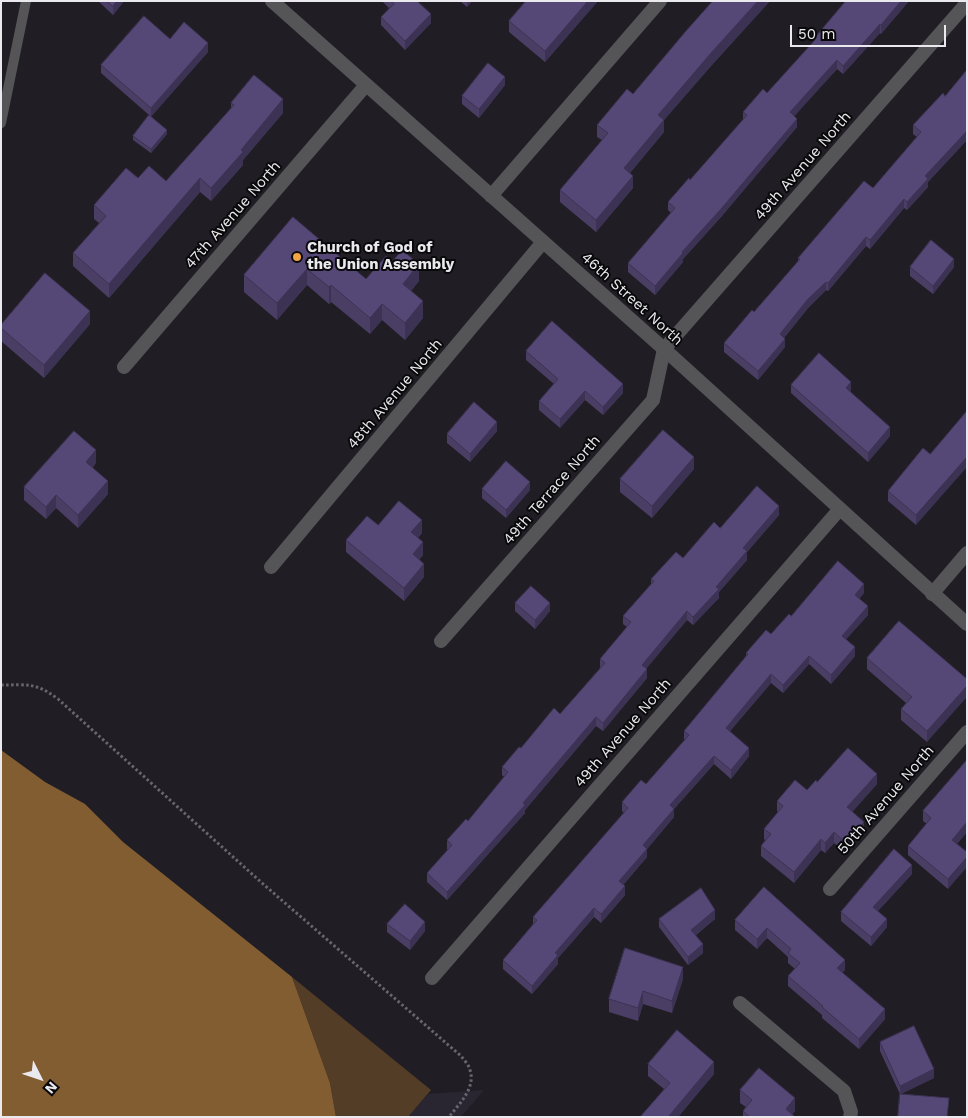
<!DOCTYPE html>
<style>
body{margin:0}
#map{position:relative;width:968px;height:1118px;overflow:hidden;background:#201e24;font-family:"Work Sans",sans-serif}
canvas{display:block}
.frame{position:absolute;inset:0;border:2px solid #eae9ed;pointer-events:none}
.north{position:absolute;left:15px;top:1053px;width:50px;height:50px;-webkit-text-stroke:4px #09090b;paint-order:stroke;rotate:131deg;font-size:14px;font-weight:700;line-height:20px;text-align:center;color:#eae9ed}
.north::after{content:'';display:block;margin:auto;width:18px;height:22px;background:#eae9ed;clip-path:polygon(50% 0,100% 100%,50% 72%,0 100%)}
.scale{position:absolute;left:790px;top:25px;width:156px;height:22px;box-sizing:border-box;border:2px solid #eae9ed;border-top:0;padding-left:6px;font-size:15px;line-height:18px;white-space:nowrap;color:#eae9ed;-webkit-text-stroke:4px #09090b;paint-order:stroke}
</style>
<div id="map">
<canvas width="968" height="1118"></canvas>
<div class="frame"></div>
<div class="north">N</div>
<div class="scale">50 m</div>
</div>
<script>
const g = document.querySelector('canvas').getContext('2d');
g.lineJoin = 'round';
function fill(path, color) { g.fillStyle = color; g.fill(path, 'evenodd'); }
function strokePath(path, color, width, dash) { g.strokeStyle = color; g.lineWidth = width; g.lineCap = dash ? 'butt' : 'round'; g.setLineDash(dash || []); g.stroke(path); }
function write(font, color, halo, rows, align = 'center') {
  g.font = font + ' "Work Sans",sans-serif'; g.lineWidth = 4; g.setLineDash([]); g.textBaseline = 'middle'; g.strokeStyle = halo; g.fillStyle = color; for (const [text, x, y, turn = 0] of rows) {
    g.save(); g.translate(x, y); g.rotate((+turn || 0) * Math.PI / 180); g.textAlign = isNaN(turn) ? turn : align; if (halo) g.strokeText(text, 0, 0); g.fillText(text, 0, 0); g.restore();
  }
}
const built = new Path2D(`
 M484 1090 461 1117H408L428 1094Z`);
const green = new Path2D(`
 M292 977 431 1090 408 1117H336L330 1083Z`);
const water = new Path2D(`
 M1 750 45 782 85 804 123 842 292 977 330 1083 336 1117H1Z`);
const path = new Path2D(`
 M1 685C28 685 35 682 58 699L262 883 461 1056C464 1060 469 1065 470 1070 476 1088 459 1104 449 1117`);
const service = new Path2D(`
 M1 123 26 1`);
const minor = new Path2D(`
 M491 196 660 1
 M124 367 366 85
 M271 567 543 242
 M932 594 967 553
 M441 641 653 400 664 349 967 3
 M830 889 967 732
 M432 978 839 510
 M740 1003 844 1091 851 1112 850 1117`);
const tertiary = new Path2D(`
 M272 1 664 349 967 624`);
const wall = new Path2D(`
 M98 1H124L113 15Z
 M382 1H417L431 23 405 50 381 25V17L389 8Z
 M460 1H472L467 7Z
 M598 1 545 62 509 32V21Z
 M713 1H770L711 66 664 120V132L630 173 633 188 596 232 560 202V190L602 140 597 137V125L633 94Z
 M846 1H909L881 34 880 33 843 74 837 69 794 116 797 127 721 217 683 259V262L655 295 628 272V263L671 213 668 210V202L690 180 743 120V112L767 93 814 41V39Z
 M170 39 208 52 151 116 167 134 151 153 133 140V136L149 115 101 73V65Z
 M967 70V140L928 182V187L907 210 904 208 870 249 866 246 828 291 826 290 808 308 784 338 785 347 758 380 724 352V343L754 312 798 262V258L873 188 917 137 913 134V125L945 96Z
 M505 85 479 118 462 104V96Z
 M231 103 283 113 243 160V165L211 201 200 192 109 298 73 266V253L99 223 94 219V205L166 181 231 108Z
 M293 217 366 279 392 262 419 281 411 291 423 318 405 340 382 320 370 334 331 302 329 304 307 285 277 320 244 292V275Z
 M910 267H954L933 294 910 276Z
 M90 324 44 378 1 341V325Z
 M526 351 623 393 603 415 585 400 560 428 539 410V401L554 384 526 360Z
 M791 385 851 390 850 392 890 436 868 462 791 393Z
 M497 431 470 462 447 443V434Z
 M923 448 916 525 888 501V491Z
 M96 463 93 467 108 494 78 528 56 508 46 519 24 500V487Z
 M694 469 652 518 620 492V479Z
 M482 489 530 490 506 518 482 498Z
 M779 515 747 552V560L719 592V598L693 625 687 620 646 668 647 678 603 731 596 726 525 810V813L447 900 427 882V873L448 850 447 849V840L468 821 504 777 502 775V767L521 748 560 714 600 668V659L627 627 623 624V616L651 584V579L683 558 720 528Z
 M378 525 422 533 418 538 423 555 419 560 424 577 404 601 346 552V540Z
 M864 593 859 599 868 615 846 639 855 656 831 684 809 664 783 693 771 683 730 731 749 756 731 779 714 764 674 809V817L647 849V857L623 885 625 895 601 923 594 917 558 958V964L532 994 503 969V960L533 924V917L624 813 622 811V802L646 784 685 740 684 739V731L746 656V653L771 634 791 616Z
 M515 603 550 611 535 629 515 611Z
 M867 658 967 679 927 742 901 720V709L906 703 867 669Z
 M967 760V832L957 844 948 889 908 855V846L927 824 923 821V811Z
 M817 782 877 784 852 812 864 832 846 853 834 843 825 853 821 850 794 883 761 856V846L765 840 764 839V829L778 812 777 811V801L807 790Z
 M912 874 878 911 887 927 871 946 841 921V912Z
 M764 887 845 970 842 973 885 1019 859 1049 822 1018V1015L788 986V976L795 969 788 963V957L767 938 757 949 735 930V920Z
 M659 919H715L696 935 703 953 688 965 659 927Z
 M387 924 425 931 410 950 387 932Z
 M683 979 672 1013 643 1004 638 1021 609 1012V999Z
 M880 1042 934 1078 901 1094 949 1111 900 1094 880 1051Z
 M648 1064 714 1074 678 1117H640L664 1089 648 1076Z
 M740 1090 795 1111 792 1114 795 1117H743V1111L746 1107 740 1103Z`);
const shadedWall = new Path2D(`
 M117 1H124L113 15V6Z
 M467 1H472L467 7Z
 M588 1H598L545 62V51Z
 M758 1H770L711 66 664 120V132L624 180V168L658 115 711 53Z
 M901 1H909L881 34V25Z
 M431 14V23L405 50V41Z
 M880 24V33L843 74V66Z
 M208 43V52L151 117V108Z
 M837 60V69L790 121V112Z
 M505 77V85L479 118V109Z
 M283 99V113L243 160V165L211 201V188L241 150Z
 M797 119V127L721 217 683 259V262L655 295V286L682 252Z
 M167 130V134L151 153V149Z
 M967 131V140L928 182V187L907 210V202L925 176Z
 M633 176V188L596 232V220Z
 M200 178V192L109 298V284Z
 M904 199V208L870 249V240Z
 M866 237V246L828 291V283Z
 M954 259V267L933 294V286Z
 M419 264V281L403 300V284Z
 M307 269V285L277 320V303Z
 M826 282V290L808 308 780 343V334L808 299Z
 M331 285V302L329 304V287Z
 M423 301V318L405 340V323Z
 M382 304V320L370 334V318Z
 M90 311V324L44 378V365Z
 M785 339V347L758 380V371Z
 M851 382V390L846 397V388Z
 M623 384V393L603 415V407Z
 M585 391V400L560 428V419Z
 M497 422V431L470 462V454Z
 M890 427V436L868 462V453Z
 M96 450V463L86 474V462Z
 M694 457V469L652 518V506Z
 M967 457V467L916 525V515Z
 M108 481V494L78 528V515Z
 M530 482V490L506 518V510Z
 M56 495V508L46 519V507Z
 M779 506V515L747 552V560L719 592V598L693 625V617L743 548Z
 M422 520V533L411 545V532Z
 M423 542V555L413 567V554Z
 M424 564V577L404 601V588Z
 M864 584V593L855 604V595Z
 M550 603V611L535 629V620Z
 M868 606V615L842 644V636Z
 M687 611V620L642 674V665Z
 M855 647V656L831 684V675Z
 M809 656V664L783 693V685Z
 M647 669V678L603 731V723Z
 M771 674V683L726 736V728Z
 M967 686V697L927 742V731Z
 M596 717V726L525 810V813L447 900V892L523 803Z
 M749 748V756L731 779V770Z
 M714 756V764L674 809V817L647 849V857L619 890V881L670 805Z
 M877 774V784L847 818V807Z
 M864 822V832L846 853V843Z
 M967 822V832L952 849V840Z
 M834 832V843L825 853V843Z
 M821 839V850L794 883V872Z
 M967 857V867L948 889V879Z
 M912 865V874L873 916V907Z
 M625 886V895L601 923V914Z
 M594 908V917L558 958V964L532 994V986L555 953Z
 M715 910V919L691 938V930Z
 M887 919V927L871 946V937Z
 M425 922V931L410 950V941Z
 M767 928V938L757 949V939Z
 M703 944V953L688 965V957Z
 M845 960V970L837 979V968Z
 M683 967V979L672 1013V1001Z
 M643 991V1004L638 1021V1008Z
 M885 1009V1019L859 1049V1039Z
 M714 1062V1074L678 1117H669V1116Z
 M934 1069V1078L900 1094V1086Z
 M795 1098V1111L790 1117 786 1109Z`);
const building = new Path2D(`
 M107 1H117L113 6Z
 M391 1H417L431 14 405 41 381 17 394 4Z
 M526 1H588L545 51 509 21Z
 M713 1H758L711 53 658 115 664 120 624 168 633 176 596 220 560 190 608 133 597 125 627 89 633 94 686 31Z
 M846 1H901L881 25 880 24 843 66 837 60 790 112 797 119 721 209 682 252 683 253 655 286 628 263 675 208 668 202 689 178 690 180 747 115 743 112 763 89 767 93 815 40 814 39Z
 M144 16 170 39 184 22 208 43 151 108 101 65Z
 M488 63 505 77 479 109 462 96Z
 M967 70V131L925 176 928 179 907 202 904 199 870 240 866 237 828 283 826 282 808 299 780 334 785 339 758 371 724 343 752 310 754 312 800 259 798 258 864 181 873 188 921 132 913 125 943 93 945 96Z
 M254 75 283 99 241 150 243 152 211 188 200 178 109 284 73 253 106 216 94 205 126 168 138 178 149 166 166 181 234 105 231 103Z
 M149 115 167 130 151 149 133 136Z
 M293 217 366 279 386 256 392 262 402 250 419 264 403 284 423 301 405 323 382 304 370 318 331 285 329 287 307 269 277 303 244 275Z
 M931 240 954 259 933 286 910 267Z
 M45 273 90 311 44 365 1 328V325Z
 M552 321 623 384 603 407 585 391 560 419 539 401 558 379 526 351Z
 M819 353 851 382 846 388 890 427 868 453 791 385Z
 M474 402 497 422 470 454 447 434Z
 M967 411V457L916 515 888 491 923 448 930 454Z
 M663 430 694 457 652 506 620 479Z
 M74 431 96 450 86 462 108 481 78 515 56 495 46 507 24 487Z
 M506 461 530 482 506 510 482 489Z
 M757 486 779 506 743 548 747 551 716 587 719 589 693 617 687 611 642 665 647 669 603 723 596 717 523 803 525 805 447 892 427 873 452 845 447 840 466 819 468 821 508 772 502 767 519 747 521 748 554 708 560 714 605 663 600 659 631 622 623 616 654 581 651 579 676 552 683 558 714 522 720 528Z
 M399 501 422 520 411 532 423 542 413 554 424 564 404 588 346 540 367 516 378 525Z
 M838 561 864 584 855 595 868 606 842 636 855 647 831 675 809 656 783 685 771 674 726 728 749 748 731 770 714 756 670 805 674 809 643 845 647 849 619 881 625 886 601 914 594 908 555 953 558 955 532 986 503 960 537 920 533 917 628 808 622 802 641 780 646 784 689 735 684 731 748 654 746 653 766 630 771 634 789 614 791 616Z
 M531 586 550 603 535 620 515 603Z
 M899 621 967 679V686L927 731 901 709 912 697 867 658Z
 M848 748 877 774 847 807 864 822 846 843 834 832 825 843 821 839 794 872 761 846 771 834 764 829 783 806 777 801 795 780 807 790 816 780 817 782Z
 M967 760V822L952 840 967 852V857L948 879 908 846 931 818 923 811Z
 M894 849 912 865 873 907 887 919 871 937 841 912Z
 M764 887 845 960 837 968 885 1009 859 1039 822 1007 823 1006 788 976 800 963 788 953 791 949 767 928 757 939 735 920Z
 M701 888 715 910 691 930 703 944 688 957 659 919Z
 M405 904 425 922 410 941 387 924Z
 M625 948 683 967 672 1001 643 991 638 1008 609 999Z
 M914 1026 934 1069 900 1086 880 1042Z
 M677 1030 714 1062 669 1116 671 1117H640L670 1083 648 1064Z
 M759 1068 795 1098 786 1109 795 1117H750L743 1111 752 1100 740 1090Z
 M900 1094 949 1098 947 1117H898Z`);
const markers = [
 [297,257,5,"#f3a443"]
];
const streetNames = [
 ["49th Avenue North",803,166,-49],
 ["47th Avenue North",233,215,-49],
 ["46th Street North",632,299,42],
 ["48th Avenue North",395,394,-50],
 ["49th Terrace North",552,490,-49],
 ["49th Avenue North",623,733,-49],
 ["50th Avenue North",886,800,-49]
];
const poiNames = [
 ["Church of God of",307,248],
 ["the Union Assembly",307,265]
];
fill(built, '#292632');
fill(green, '#533d26');
fill(water, '#835d32');
strokePath(path, '#68666c', 3, [2.5, 2.5]);
strokePath(service, '#555457', 10);
strokePath(minor, '#555457', 14);
strokePath(tertiary, '#555457', 14);
fill(wall, '#4a3e65');
fill(shadedWall, '#3c3253');
fill(building, '#564876');
strokePath(building, '#3c3253', 1);
for (const [x, y, r, color] of markers) { const dot = new Path2D(); dot.arc(x, y, r, 0, 2 * Math.PI); g.fillStyle = color; g.fill(dot); strokePath(dot, '#09090b', 2); }
write('15px', '#eae9ed', '#09090b', streetNames);
write('bold 15px', '#eae9ed', '#09090b', poiNames, 'left');
</script>
